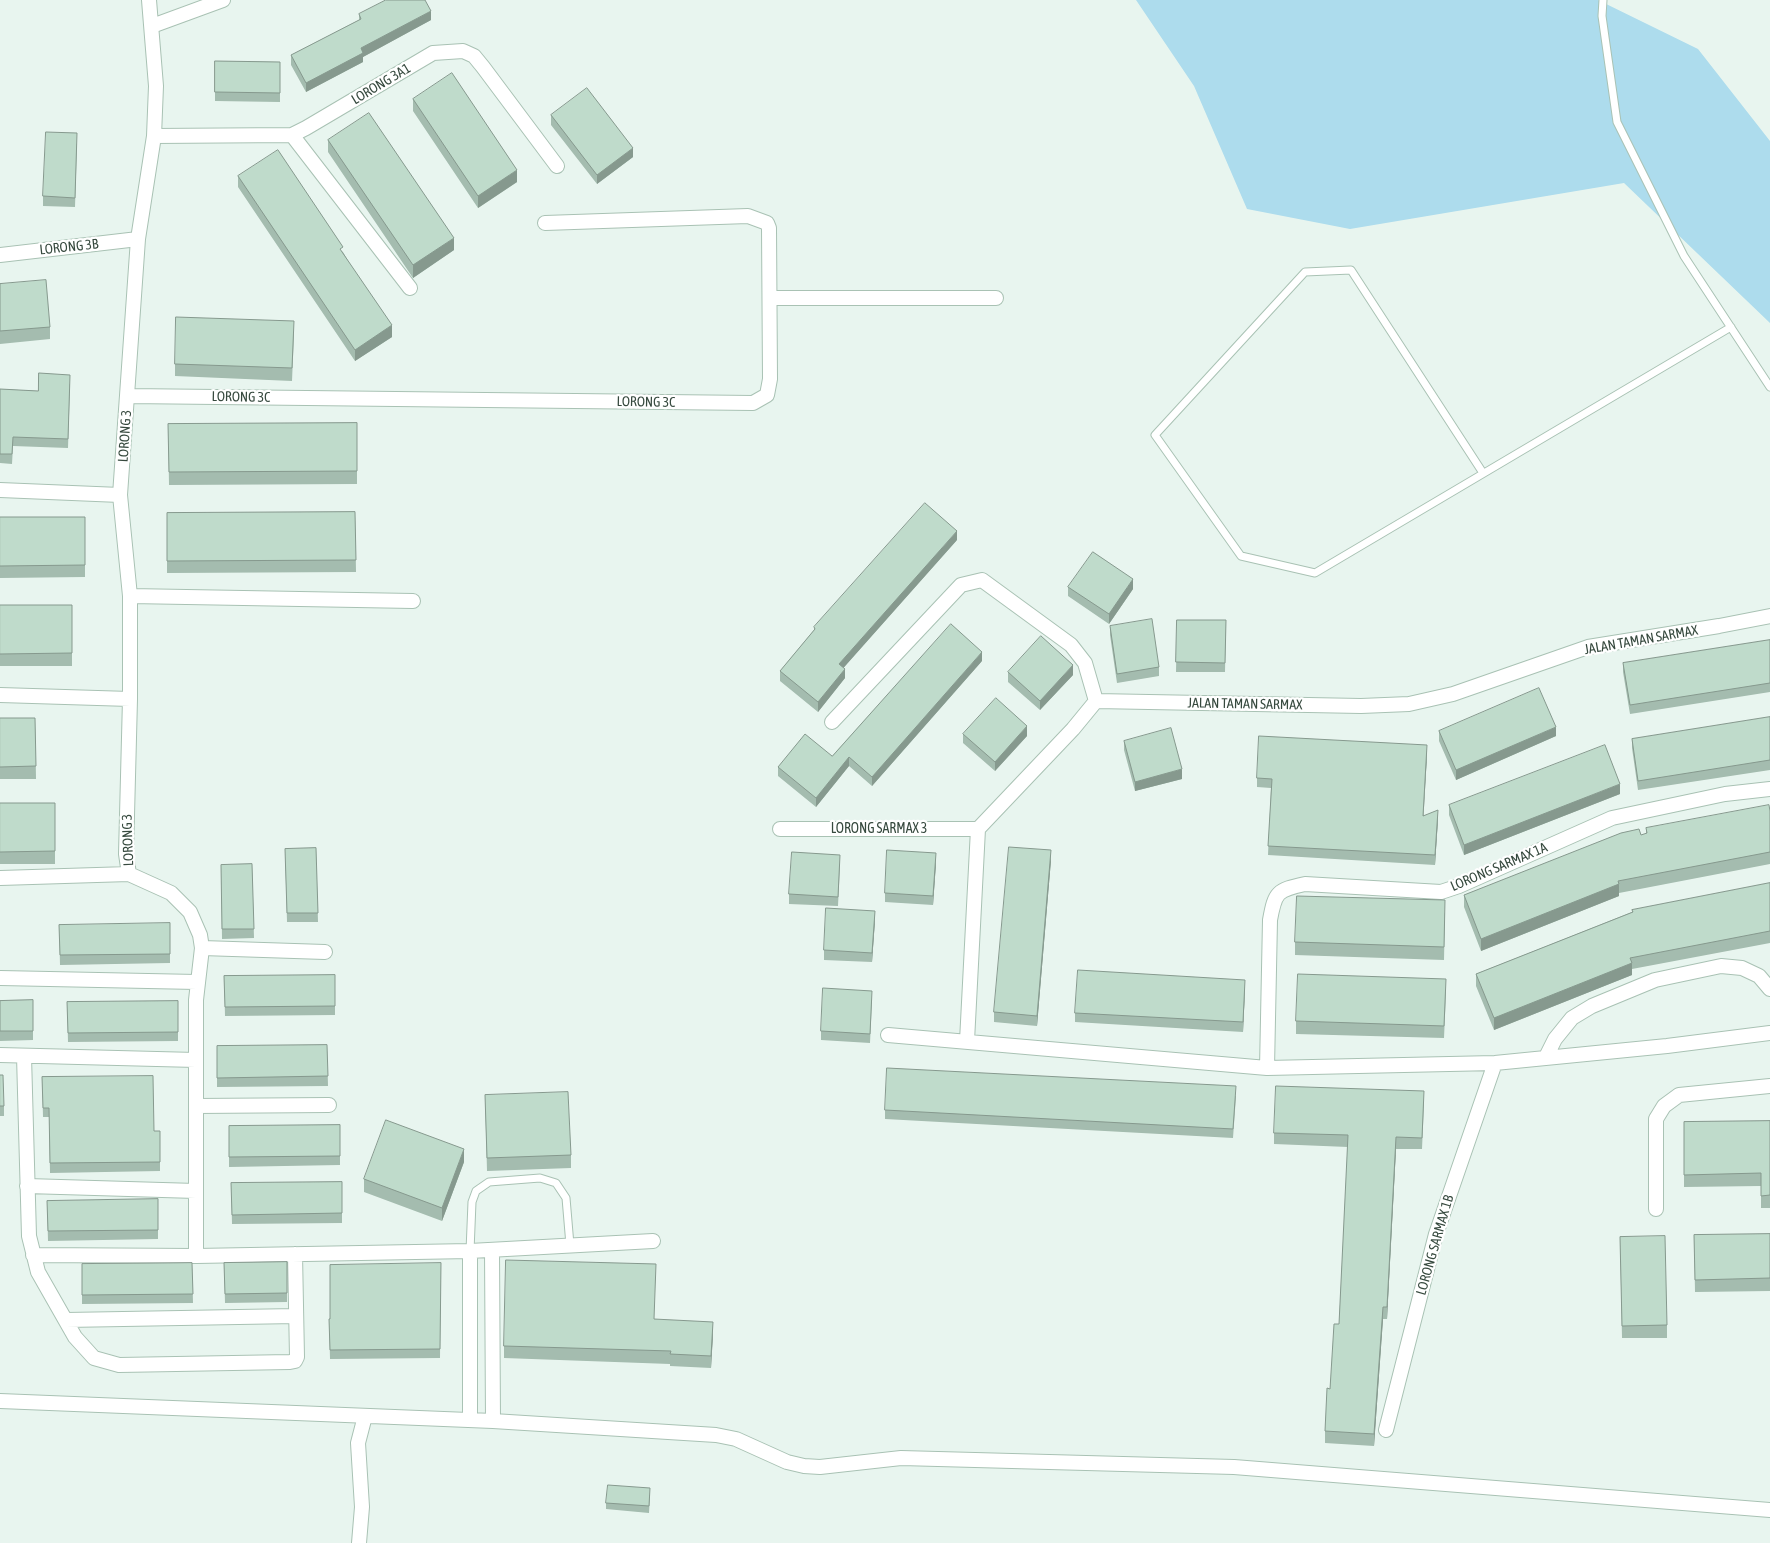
<!DOCTYPE html>
<style>
body{margin:0}
canvas{display:block;background:#e8f5ef}
</style>
<canvas width="1770" height="1543"></canvas>
<script>
const g = document.querySelector('canvas').getContext('2d');
g.lineJoin = 'round';
function fill(path, color) { g.fillStyle = color; g.fill(path, 'evenodd'); }
function strokePath(path, color, width, dash) { g.strokeStyle = color; g.lineWidth = width; g.lineCap = dash ? 'butt' : 'round'; g.setLineDash(dash || []); g.stroke(path); }
function write(font, color, halo, rows, align = 'center') {
  g.font = font + ' "Asap Condensed",sans-serif'; g.lineWidth = 4.5; g.setLineDash([]); g.textBaseline = 'middle'; g.strokeStyle = halo; g.fillStyle = color; for (const [text, x, y, turn = 0] of rows) {
    g.save(); g.translate(x, y); g.rotate((+turn || 0) * Math.PI / 180); g.textAlign = isNaN(turn) ? turn : align; if (halo) g.strokeText(text, 0, 0); g.fillText(text, 0, 0); g.restore();
  }
}
const green = new Path2D(`
 M1136 0H1598L1698 49 1770 141V323L1624 183 1350 229 1247 209 1194 86Z`);
const service = new Path2D(`
 M1603 0 1602 16 1617 122 1684 256 1770 387
 M1483 473 1351 270 1305 272 1155 435 1241 556 1315 573 1731 327
 M470 1251 472 1202 476 1191 489 1182 540 1178 556 1183 566 1198 570 1245`);
const minor = new Path2D(`
 M152 26 223 0
 M292 135 410 288
 M154 136 292 135 306 128 433 53 463 51 474 56 483 67 557 166
 M0 255 138 239
 M770 298H996
 M128 396 753 403 767 395 770 379 769 228 767 223 748 216 545 223
 M0 490 120 495
 M130 596 413 601
 M0 695 130 699
 M832 722 961 585 982 580 1071 645 1085 663 1096 701
 M780 829H978
 M129 874 126 854 130 699V596L120 495 138 239 154 136 156 86 149 0
 M0 878 129 874 171 893 190 912 200 935 202 948 196 1000V1256
 M202 948 325 952
 M0 978 197 982
 M888 1035 1267 1068 1495 1063 1667 1046 1770 1033
 M967 1041 978 829 1073 729 1096 701 1361 706 1409 704 1453 694 1588 647 1719 626 1770 616
 M0 1055 196 1060
 M24 1056 29 1236 38 1272 75 1337 94 1358 119 1365 290 1362 295 1361 297 1357 295 1254
 M1546 1057 1555 1039 1572 1018 1592 1006 1655 980 1721 966 1742 968 1759 976 1770 989
 M1267 1068 1270 920C1275 892 1277 890 1305 884L1441 892 1459 886 1612 818 1725 794 1770 789
 M196 1106 329 1105
 M27 1186 196 1191
 M1656 1209V1119L1664 1106 1679 1095 1770 1086
 M492 1250 493 1421
 M470 1251V1420
 M33 1255 196 1256 470 1251 653 1241
 M66 1320 296 1316
 M0 1401 493 1421 716 1435 736 1439 787 1462 804 1466 820 1467 901 1458 1234 1467 1770 1510
 M1386 1430 1436 1234 1495 1063
 M359 1543 362 1507 358 1443 365 1416`);
const wall = new Path2D(`
 M359 14 431 20 363 57V62L306 92 291 65V55L359 20Z
 M215 61 280 62V102L215 101Z
 M413 99 517 182 478 208 413 111Z
 M551 115 633 157 597 184 551 125Z
 M328 140 454 250 413 278 328 152Z
 M77 143 75 207 43 206V196Z
 M238 176 343 252 392 337 355 361 238 187Z
 M0 284 50 327V339L0 344Z
 M294 334 292 381 175 376V364Z
 M70 384 68 448 13 446 12 464 0 463V389L38 391Z
 M357 423V484L169 485 168 424Z
 M355 512 356 572 167 573V513Z
 M0 517H85V577L0 578Z
 M957 540 843 668 845 678 818 712 780 681V671L814 630V627Z
 M1068 587 1133 589 1109 624 1068 596Z
 M0 605H72V666H0Z
 M1177 620H1226L1225 672H1176Z
 M1110 626 1159 667V676L1117 683 1110 635Z
 M1770 640V692L1630 714 1623 672V663Z
 M982 661 872 786 849 766 816 807 778 776V767L832 756Z
 M1008 672 1073 675 1040 710 1008 682Z
 M1770 717V770L1638 790 1632 748V739Z
 M0 718H35L36 779H0Z
 M1439 731 1556 736 1456 780 1439 741Z
 M963 734 1027 736 995 771 963 743Z
 M1124 741 1182 779 1135 791 1124 750Z
 M1427 755 1423 815 1438 819 1435 865 1268 855 1271 788 1257 787V778Z
 M1620 794 1464 855 1449 815V805Z
 M0 803H55V864H0Z
 M1770 811V864L1619 893V896L1481 951 1464 907V895L1646 834V828Z
 M316 848 318 922H287L285 849Z
 M1051 860 1037 1026 994 1022V1012Z
 M936 863 933 905 885 902V893Z
 M252 864 254 938 222 939 221 865Z
 M840 864 838 906 789 904V894Z
 M1770 883V943L1632 969V975L1494 1030 1476 986V974L1632 912V910Z
 M1445 913 1444 960 1295 955V942Z
 M875 920 872 962 824 960V950Z
 M59 925 170 954V963L60 965Z
 M335 975V1015L225 1016 224 976Z
 M1245 989 1243 1032 1075 1022V1013Z
 M1446 992 1444 1038 1296 1034V1021Z
 M33 1000V1040L0 1041V1001Z
 M872 1000 870 1043 821 1040V1031Z
 M178 1001V1041L68 1042 67 1002Z
 M327 1045 328 1086 217 1087V1046Z
 M0 1075 4 1106V1116H0Z
 M42 1077 154 1131H160V1171L50 1173 49 1117H43Z
 M485 1095 571 1155V1168L487 1171Z
 M1236 1096 1233 1138 885 1119V1110Z
 M1424 1103 1422 1149H1396L1387 1319H1383L1374 1446 1325 1443V1431L1330 1389 1339 1324 1348 1147 1274 1144V1133Z
 M1770 1121V1208H1761V1186L1684 1187V1122Z
 M340 1125V1165L229 1167V1126Z
 M464 1162 442 1221 364 1192V1179Z
 M342 1182V1223L232 1224 231 1183Z
 M158 1199V1239L48 1241 47 1201Z
 M1770 1234V1291L1695 1292 1694 1235Z
 M1620 1237 1667 1325V1338H1622Z
 M287 1262V1302L225 1303 224 1263Z
 M192 1263 193 1303 82 1304V1264Z
 M441 1263 440 1358 330 1359 329 1319Z
 M655 1319 713 1334 711 1368 670 1366V1364L504 1358V1346Z
 M650 1495 649 1513 606 1509V1503Z`);
const shadedWall = new Path2D(`
 M431 11V20L363 57V62L306 92V83L361 48Z
 M633 148V157L597 184V175Z
 M517 170V182L478 208V196Z
 M454 238V250L413 278V265Z
 M392 325V337L355 361V350Z
 M957 531V540L839 673V664Z
 M1133 579V589L1109 624V614Z
 M982 652V661L872 786V777Z
 M1073 665V675L1040 710V701Z
 M845 669V678L818 712V702Z
 M1027 726V736L995 771V762Z
 M1556 727V736L1456 780V770Z
 M1427 745V755L1423 825V816Z
 M849 757V766L816 807V798Z
 M1182 769V779L1135 791V782Z
 M1620 784V794L1464 855V845Z
 M1438 810V819L1435 865V855Z
 M1051 850V860L1037 1026V1016Z
 M936 853V863L933 905V896Z
 M1619 884V896L1481 951V939Z
 M875 911V920L872 962V953Z
 M1632 963V975L1494 1030V1018Z
 M1245 980V989L1243 1032V1022Z
 M1396 1137V1149L1387 1319V1307Z
 M464 1149V1162L442 1221V1208Z
 M1383 1307V1319L1374 1446V1434Z
 M713 1322V1334L711 1368V1356Z`);
const building = new Path2D(`
 M386 0H425L431 11 361 48 363 53 306 83 291 55 361 19 359 14Z
 M215 61 280 62V93L215 92Z
 M452 73 517 170 478 196 413 99Z
 M587 88 633 148 597 175 551 115Z
 M369 113 454 238 413 265 328 140Z
 M46 132 77 133 75 198 43 196Z
 M278 150 343 247 340 249 392 325 355 350 238 176Z
 M46 280 50 327 0 331V284Z
 M176 317 294 321 292 368 175 364Z
 M39 373 70 375 68 439 13 437 12 454H0V389L38 391Z
 M357 423V471L169 472 168 424Z
 M925 503 957 531 839 664 845 669 818 702 780 671 815 629 814 627Z
 M355 512 356 560 167 561V513Z
 M0 517H85V565L0 566Z
 M1093 552 1133 579 1109 614 1068 587Z
 M0 605H72V653L0 654Z
 M1152 619 1159 667 1117 674 1110 626Z
 M1177 620H1226L1225 663 1176 662Z
 M951 624 982 652 872 777 849 757 816 798 778 767 805 734 832 756Z
 M1041 636 1073 665 1040 701 1008 672Z
 M1770 640V683L1630 705 1623 663Z
 M1539 688 1556 727 1456 770 1439 731Z
 M996 698 1027 726 995 762 963 734Z
 M1770 717V760L1638 781 1632 739Z
 M0 718H35L36 766 0 767Z
 M1171 728 1182 769 1135 782 1124 741Z
 M1259 736 1427 745 1423 816 1438 810 1435 855 1268 846 1272 779 1257 778Z
 M1605 745 1620 784 1464 845 1449 805Z
 M0 803H55V851L0 852Z
 M1769 805 1770 811V852L1618 881 1619 884 1481 939 1464 895 1621 833 1639 829 1641 835 1647 833 1646 828Z
 M1009 847 1051 850 1037 1016 994 1012Z
 M316 848 318 913H287L285 849Z
 M887 850 936 853 933 896 885 893Z
 M792 852 840 855 838 897 789 894Z
 M252 864 254 929H222L221 865Z
 M1770 883V931L1630 958 1632 963 1494 1018 1476 974 1633 912 1632 910Z
 M1297 896 1445 900 1444 947 1295 942Z
 M826 908 875 911 872 953 824 950Z
 M170 923V954L60 955 59 925Z
 M1078 970 1245 980 1243 1022 1075 1013Z
 M1298 974 1446 979 1444 1026 1296 1021Z
 M335 975V1006L225 1007 224 976Z
 M823 988 872 991 870 1034 821 1031Z
 M33 1000V1031H0V1001Z
 M178 1001V1032L68 1033 67 1002Z
 M327 1045 328 1076 217 1078V1046Z
 M887 1068 1236 1086 1233 1129 885 1110Z
 M0 1075H3L4 1106H0Z
 M153 1076 154 1131H160V1162L50 1163 49 1108H43L42 1077Z
 M1276 1086 1424 1091 1422 1138 1396 1137 1387 1307H1383L1374 1434 1325 1431 1327 1388 1330 1389 1334 1324H1339L1348 1135 1274 1133Z
 M568 1092 571 1155 487 1158 485 1095Z
 M386 1120 464 1149 442 1208 364 1179Z
 M1770 1121V1195L1761 1196V1173L1684 1175V1122Z
 M340 1125V1156L229 1157V1126Z
 M342 1182V1213L232 1215 231 1183Z
 M158 1199V1230L48 1231 47 1201Z
 M1770 1234V1278L1695 1280 1694 1235Z
 M1665 1236 1667 1325 1622 1326 1620 1237Z
 M506 1260 656 1264 654 1319 713 1322 711 1356 670 1354 671 1351 504 1346Z
 M287 1262V1293L225 1294 224 1263Z
 M192 1263 193 1294 82 1295V1264Z
 M441 1263 440 1349 330 1350 329 1319H330V1265Z
 M608 1485 650 1488 649 1506 606 1503Z`);
const streetNames = [
 ["LORONG 3A1",381,84,-31],
 ["LORONG 3B",69,247,-6],
 ["LORONG 3C",241,397,1],
 ["LORONG 3C",646,402,1],
 ["LORONG 3",125,436,-86],
 ["JALAN TAMAN SARMAX",1641,640,-10],
 ["JALAN TAMAN SARMAX",1245,704,1],
 ["LORONG SARMAX 3",879,829],
 ["LORONG 3",128,840,-92],
 ["LORONG SARMAX 1A",1499,867,-23],
 ["LORONG SARMAX 1B",1435,1245,-74]
];
fill(green, '#addced');
strokePath(service, '#a9c2b4', 9);
strokePath(minor, '#a9c2b4', 16);
strokePath(service, '#fff', 7);
strokePath(minor, '#fff', 14);
fill(wall, '#a4bcaf');
fill(shadedWall, '#86998e');
fill(building, '#bfdbcb');
strokePath(building, '#86998e', 1);
write('14px', '#36493e', '#fff', streetNames);
</script>
